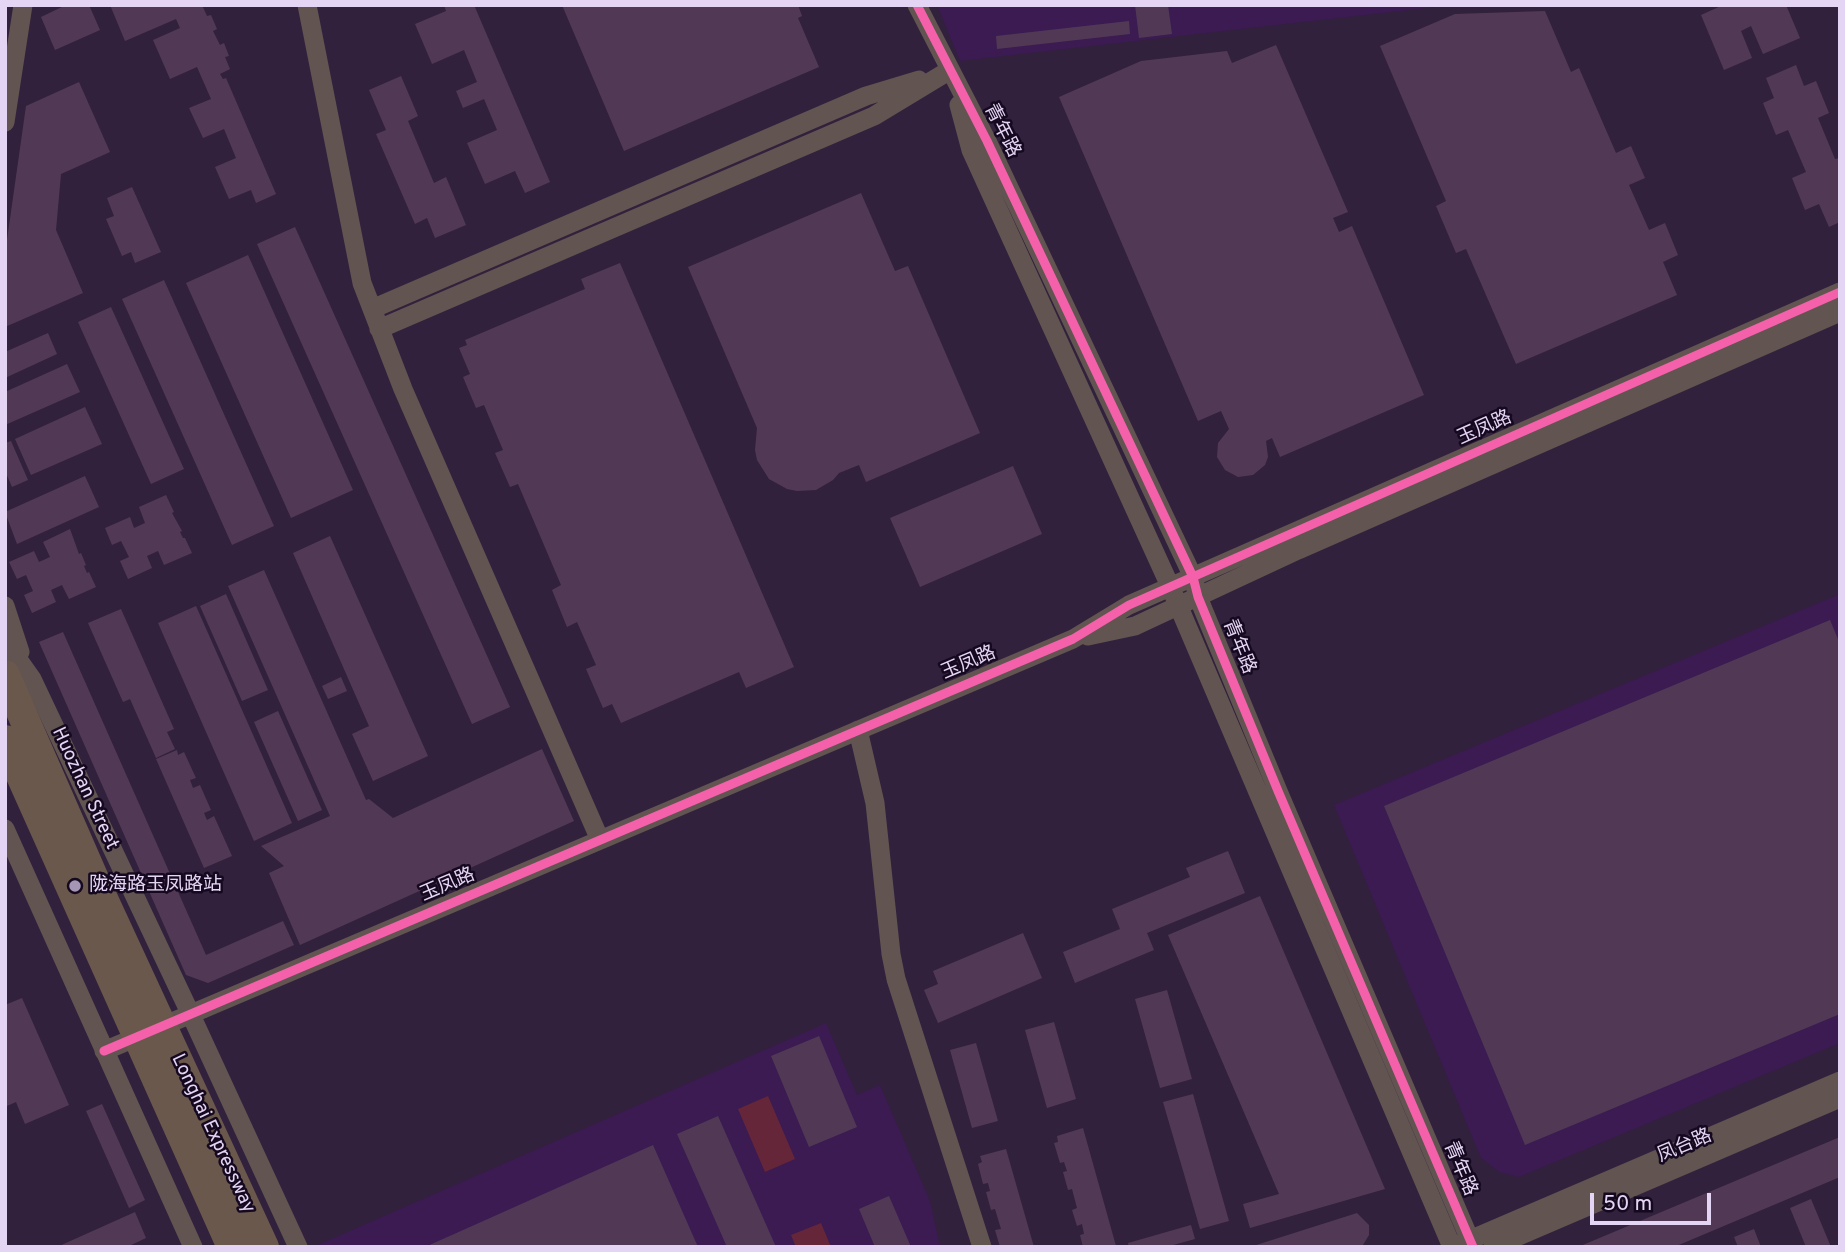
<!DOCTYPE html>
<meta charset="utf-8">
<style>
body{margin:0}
#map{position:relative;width:1845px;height:1252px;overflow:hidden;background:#31213d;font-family:Overpass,sans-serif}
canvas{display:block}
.frame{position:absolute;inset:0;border:7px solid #e5d5f5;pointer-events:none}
.scale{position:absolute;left:1590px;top:1193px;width:121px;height:32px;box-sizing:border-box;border:4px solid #e5d5f5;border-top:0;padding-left:9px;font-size:21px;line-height:24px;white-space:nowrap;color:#e5d5f5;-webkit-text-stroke:5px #15091f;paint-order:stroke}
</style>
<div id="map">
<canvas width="1845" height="1252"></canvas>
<div class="frame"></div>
<div class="scale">50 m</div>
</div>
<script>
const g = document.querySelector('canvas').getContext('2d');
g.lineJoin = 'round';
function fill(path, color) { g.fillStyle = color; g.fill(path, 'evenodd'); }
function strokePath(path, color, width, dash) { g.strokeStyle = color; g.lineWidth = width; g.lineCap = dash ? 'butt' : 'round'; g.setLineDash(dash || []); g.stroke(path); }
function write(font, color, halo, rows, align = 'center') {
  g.font = font + ' Overpass,"Noto Sans SC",sans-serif'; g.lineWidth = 5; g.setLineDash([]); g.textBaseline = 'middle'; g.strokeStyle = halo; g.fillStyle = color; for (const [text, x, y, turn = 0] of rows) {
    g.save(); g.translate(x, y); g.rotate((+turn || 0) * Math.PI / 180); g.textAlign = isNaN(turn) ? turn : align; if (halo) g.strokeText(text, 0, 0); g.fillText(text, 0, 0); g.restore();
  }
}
const built = new Path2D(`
 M937 5H1453L960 61Z
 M1840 594V1043L1519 1177 1499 1172 1481 1158 1334 805Z
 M826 1023 857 1095 880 1085 930 1201 940 1247H313Z`);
const green = new Path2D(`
 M768 1096 795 1159 765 1172 738 1109Z
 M821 1223 831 1247H796L791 1235Z`);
const building = new Path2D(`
 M66 5H89L100 30 55 50 41 17Z
 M110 5H202L207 16 211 15 217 29 213 31 220 45 224 43 229 56 225 57 230 69 220 74 223 79 226 78 276 194 256 203 251 190 229 199 215 167 236 158 224 129 203 138 189 108 211 99 197 67 170 79 153 40 180 28 176 19 125 41Z
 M444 5H474L550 182 525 193 515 171 485 184 467 143 497 130 484 99 463 108 456 91 477 82 464 50 432 64 415 24 446 11Z
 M562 5H798L802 16 798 18 819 67 624 151Z
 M1135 5H1168L1172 34 1139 38Z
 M1723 5H1786L1800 38 1763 54 1751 26 1741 31 1752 58 1724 70 1701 15Z
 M1545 11 1571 72 1579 68 1616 153 1631 146 1645 178 1629 185 1649 230 1665 223 1678 255 1663 262 1677 295 1516 364 1466 249 1456 253 1436 206 1446 201 1380 46 1455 14Z
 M1129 21 1130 34 997 49 996 36Z
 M1276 45 1348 212 1333 218 1339 232 1352 226 1424 395 1280 457 1272 438 1266 441 1268 457 1265 465 1253 475 1238 477 1225 470 1217 457 1218 443 1229 429 1221 411 1198 421 1059 97 1141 61 1227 51 1232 63Z
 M1796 65 1804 86 1816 81 1829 113 1818 118 1835 159 1840 158V222L1829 227 1819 204 1805 210 1792 178 1806 172 1788 130 1776 135 1763 103 1774 98 1766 78Z
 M401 76 418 116 408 121 434 183 446 177 466 225 435 238 427 218 415 224 376 134 386 130 369 90Z
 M79 82 110 152 61 174 56 230 83 293 5 327V254L26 106Z
 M132 187 161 252 135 263 131 252 122 256 106 219 114 216 107 198Z
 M861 193 895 271 908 266 980 433 866 482 859 465 839 473 833 480 816 490 797 491 787 489 769 479 757 460 755 450 757 428 688 267Z
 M295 227 510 707 472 724 257 244Z
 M248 255 353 490 291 518 186 283Z
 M620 263 794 667 746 688 739 672 621 723 612 704 603 708 586 669 596 665 577 622 567 627 552 590 561 585 518 484 510 487 495 453 503 450 484 405 476 408 463 377 470 374 459 348 467 345 465 340 585 289 581 279Z
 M164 280 274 526 232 545 122 299Z
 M111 307 184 469 151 484 78 322Z
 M48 333 57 354 5 378V352Z
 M67 364 80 392 5 425V392Z
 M85 407 102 444 31 475 15 439Z
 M11 441 28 480 12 487 5 471V443Z
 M1013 466 1042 534 920 587 890 518Z
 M85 476 99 507 17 544 5 512Z
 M166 495 174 512 172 513 182 531 180 532 183 538H185L192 553 164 565 158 551 147 556 152 568 128 579 120 561 129 557 121 541 112 545 105 528 130 517 134 528 145 523 139 507Z
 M70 529 79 554 81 553 86 565 84 566 87 573 89 572 96 587 69 599 62 585 51 590 56 602 32 613 24 595 33 591 26 575 17 579 9 562 34 551 39 562 50 557 43 542Z
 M330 536 428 756 373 781 352 734 369 726 293 553Z
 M264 570 366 800 369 799 393 818 542 749 574 821 300 945 269 873 284 866 261 846 330 816 228 586Z
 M226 594 268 690 242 701 200 606Z
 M196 606 292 823 254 841 158 623Z
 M121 609 174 729 167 732 175 749 156 758 130 699 123 702 88 623Z
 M1830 620 1840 644V1014L1525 1145 1384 806Z
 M63 632 206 955 283 921 294 945 208 983 186 975 39 642Z
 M341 677 347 691 328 699 322 686Z
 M278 711 322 810 298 821 254 722Z
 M177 750 178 755 184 752 196 778 190 780 193 788 200 785 211 810 204 813 207 820 214 816 232 856 204 868 156 759Z
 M1228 851 1245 893 1147 933 1154 950 1075 983 1063 952 1120 929 1112 909 1190 877 1186 868Z
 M1260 896 1385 1189 1250 1228 1243 1204 1279 1194 1168 935Z
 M1023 933 1042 978 938 1023 924 990 938 984 933 971Z
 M1167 990 1192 1079 1160 1088 1135 999Z
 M22 998 69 1105 25 1124 16 1102 7 1106 5 1102V1005Z
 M1054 1022 1076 1099 1047 1108 1025 1030Z
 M819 1036 857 1127 809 1147 771 1056Z
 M976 1043 998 1121 972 1128 950 1050Z
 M1193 1094 1229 1221 1200 1229 1163 1102Z
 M102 1104 145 1200 129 1208 86 1111Z
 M718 1116 776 1247H727L677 1134Z
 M1083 1128 1116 1246 1112 1247H1083L1080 1235 1084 1234 1082 1224 1077 1226 1072 1210 1077 1208 1072 1189 1068 1190 1063 1172 1067 1171 1064 1162 1060 1163 1054 1143 1058 1142 1057 1136Z
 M1840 1137V1177L1674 1247H1578Z
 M653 1145 698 1247H425L490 1218Z
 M1006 1149 1034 1247H1000L995 1230 1001 1229 995 1209 991 1210 986 1192 990 1191 988 1183 983 1184 978 1164 982 1162 980 1156Z
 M889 1196 911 1247H875L859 1209Z
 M1811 1199 1831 1247H1806L1790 1208Z
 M135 1212 146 1238 127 1247H57Z
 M1357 1213 1369 1225V1235L1363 1245 1358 1247H1250Z
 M1191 1225 1195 1239 1166 1247H1129L1128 1243Z
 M1754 1229 1761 1247H1738L1734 1237Z`);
const minor = new Path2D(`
 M307 5 362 283 403 389 600 840
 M917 5 987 141 1193 577 1198 597 1278 791 1473 1247
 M959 105 971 150 1170 586 1452 1247
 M5 122 23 5
 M372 309 866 96 919 80
 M379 329 874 116 950 70
 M5 606 20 652
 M1088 636 1135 626 1298 550 1840 312
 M5 641 32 679 191 1015 298 1247
 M858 730 875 803 891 954 896 979 982 1247
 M5 829 193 1247
 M104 1051 1073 639 1129 605 1840 292
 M1458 1245 1840 1081
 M1493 1247 1840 1098`);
const highwayBridge = new Path2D(`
 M5 675 98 888 264 1247
 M5 740 232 1247`);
const cycleway = new Path2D(`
 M917 5 987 141 1193 577 1198 597 1278 791 1473 1247
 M104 1051 1073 639 1129 605 1840 292`);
const markers = [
 [75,886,7,"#a696b5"]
];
const streetNames = [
 ["青年路",1001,131,63],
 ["玉凤路",1485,429,-24],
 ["青年路",1238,647,68],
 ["玉凤路",969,664,-23],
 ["Huozhan Street",84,789,65],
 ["玉凤路",448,886,-23],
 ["Longhai Expressway",212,1134,65],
 ["凤台路",1685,1147,-23],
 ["青年路",1459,1169,67]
];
const poiNames = [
 ["陇海路玉凤路站",89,886]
];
fill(built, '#3b1b51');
fill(green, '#662639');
fill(building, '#513956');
strokePath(minor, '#625451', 19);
strokePath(highwayBridge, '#69584b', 30);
strokePath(cycleway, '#f560ab', 9);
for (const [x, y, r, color] of markers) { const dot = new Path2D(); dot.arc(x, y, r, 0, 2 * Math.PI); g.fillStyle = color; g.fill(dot); strokePath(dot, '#15091f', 2.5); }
write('19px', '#e5d5f5', '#15091f', streetNames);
write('19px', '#e5d5f5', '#15091f', poiNames, 'left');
</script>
